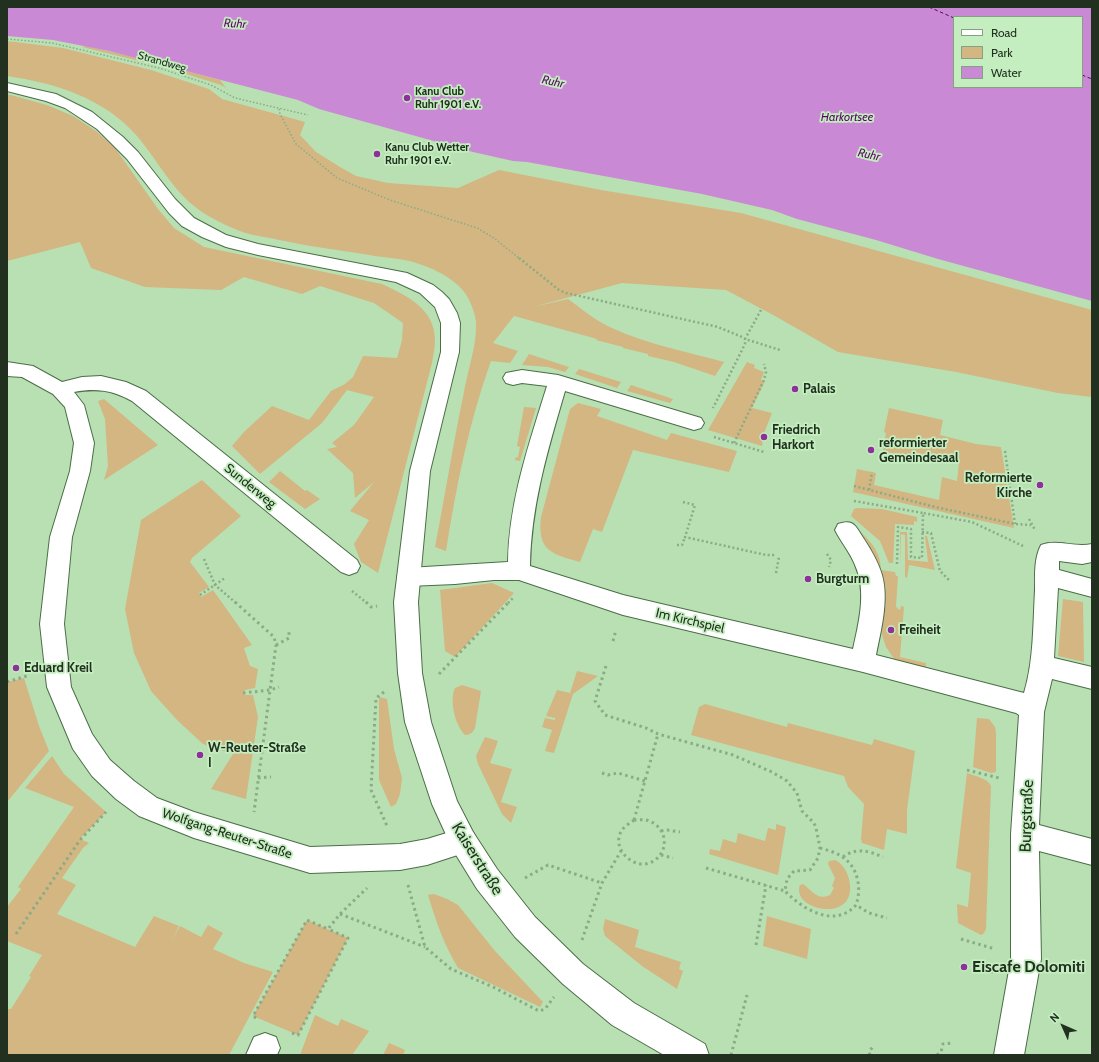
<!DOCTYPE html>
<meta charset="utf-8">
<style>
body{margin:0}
#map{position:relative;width:1099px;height:1062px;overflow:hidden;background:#b8e0b3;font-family:Cabin,sans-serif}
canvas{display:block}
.frame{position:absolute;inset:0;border:8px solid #21301f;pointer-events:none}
.legend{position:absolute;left:953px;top:16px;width:130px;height:72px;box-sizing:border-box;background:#c5eec0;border:1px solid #83a280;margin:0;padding:5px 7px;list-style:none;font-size:12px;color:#21301f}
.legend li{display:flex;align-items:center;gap:8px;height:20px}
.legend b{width:20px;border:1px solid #83a280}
.north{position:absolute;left:1043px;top:1006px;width:40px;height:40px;-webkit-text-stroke:3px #c5eec0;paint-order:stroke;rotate:315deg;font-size:11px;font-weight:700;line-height:16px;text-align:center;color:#21301f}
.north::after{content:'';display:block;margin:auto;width:14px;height:18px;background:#21301f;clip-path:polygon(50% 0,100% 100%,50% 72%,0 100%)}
</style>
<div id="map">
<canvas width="1099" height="1062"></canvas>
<div class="frame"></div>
<ul class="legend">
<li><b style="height:5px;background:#fff"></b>Road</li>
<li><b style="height:11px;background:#d3b681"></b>Park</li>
<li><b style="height:11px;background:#ca89d4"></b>Water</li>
</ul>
<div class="north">N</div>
</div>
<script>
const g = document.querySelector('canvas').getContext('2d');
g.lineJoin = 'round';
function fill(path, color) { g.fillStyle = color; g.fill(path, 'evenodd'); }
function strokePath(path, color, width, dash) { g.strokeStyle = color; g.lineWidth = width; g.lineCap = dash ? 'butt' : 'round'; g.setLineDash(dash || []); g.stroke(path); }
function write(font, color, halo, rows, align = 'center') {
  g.font = font + ' Cabin,sans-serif'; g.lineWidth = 3.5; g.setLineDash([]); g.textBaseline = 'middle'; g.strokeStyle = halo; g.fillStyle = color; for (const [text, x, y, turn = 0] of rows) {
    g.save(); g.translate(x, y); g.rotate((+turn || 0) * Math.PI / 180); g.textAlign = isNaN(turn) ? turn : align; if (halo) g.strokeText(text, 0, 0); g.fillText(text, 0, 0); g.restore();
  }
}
const green = new Path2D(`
 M7 41 63 48 151 70 209 89 222 99 305 122 300 135 316 152 340 167 356 176 388 183 458 188 499 170 601 190 741 213 1092 310V397L1058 393 956 372 838 352 775 316 726 290 622 283 533 307 568 299C582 309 596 321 612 328 647 344 687 352 724 362L715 376 674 362 648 356V354L623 348V347L596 340 597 339 514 316 493 343 518 351 510 363 491 361C469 422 456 487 446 551L435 547C445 496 453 444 464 392 468 369 477 345 476 322 475 313 471 303 467 296 458 281 437 270 422 265 407 259 390 258 375 256 340 250 304 246 270 238 258 236 246 234 235 229 216 221 197 211 183 196 166 178 153 155 137 136 104 98 55 83 7 76Z
 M86 46 134 57 220 80 226 88 221 85 164 67 82 47Z
 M7 94 47 105 73 116 96 131 115 148 158 209 174 228 204 247 382 284C407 296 435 308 435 341 435 348 433 356 432 363L378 573 361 562 354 544 369 520 350 511 374 482 355 498 353 473 327 449 337 447 332 443 354 425 374 397 347 390 322 423 260 474 232 446 244 432 272 406 309 420 331 391 345 384 353 377 363 356 397 358 402 340 403 323 374 303 320 286 302 294 244 277 221 290 145 287 91 268 80 242 7 261Z
 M529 354 569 367 565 372 548 367 522 365Z
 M747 362 755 365 754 368 764 372 761 380 765 381 752 408 772 413 764 433 762 446 708 430Z
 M579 369 621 382 617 388 575 374Z
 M631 385 673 399 670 403 627 391Z
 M104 399 158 445 104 480 108 466 105 419 98 401Z
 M578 403 601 409 597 416 667 440 671 433 737 451 729 472 633 450 602 532 593 529 580 562C551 554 537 550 541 517L570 409Z
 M524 407 536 408 520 461 515 460V458L518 457 520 447 517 446Z
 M889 408 943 420 940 435 976 444 1001 447 1014 528 853 492 857 469 876 473 874 485 939 500 942 477 957 481 959 463 942 459 941 464 908 455 907 457 883 451 886 433 884 432Z
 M280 471 305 491 307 490 320 499 305 509 269 482Z
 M202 480 241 516 192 558 190 562 209 587 199 593 201 597 213 590 252 645 244 648 250 666 258 669 255 688 245 690 244 695H253L258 717 246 799 211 789 233 754 203 744 177 720 151 691 134 653 125 609 141 520Z
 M857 508 882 509 917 517V522L914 521V525L895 524 893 563H889L880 541 851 516 854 509Z
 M849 522C865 536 881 548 881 570L895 572 896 576H898L896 606 897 608 900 610 901 606 904 607 900 657 926 663V671L895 660 886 647 882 635 881 603 848 525Z
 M900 532H907L908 560 928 562 925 536H927L935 570 909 565 907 578 905 577V535L901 534V565Z
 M492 583 514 593 455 657 445 651 440 590Z
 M1063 599 1083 602 1084 662 1058 656Z
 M577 671 598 676 573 694 554 753 545 751 552 730 542 727 545 718 555 720V718L546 716 557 690 570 693Z
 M24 678 39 726 49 751 7 802V682Z
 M462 685 481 691 475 728C473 732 471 735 465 735 455 725 449 700 455 688Z
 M379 697 387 699 394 749 402 778 400 794 396 804 391 807 379 780Z
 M705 704 787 727 788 723 872 745 874 739 915 751 907 810V834L887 829 884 850 862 843 861 839 864 804 848 787 844 776 691 735 699 707Z
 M977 718 989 719 995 727 996 733V772L991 773 973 767Z
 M485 737 498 741 490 763 512 769 501 802 517 807 511 823 502 814 478 764 476 756Z
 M52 756 64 774 106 812 80 839 89 843 83 848 62 878 76 885 57 914 135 947 154 916 179 926 171 942 180 926 201 937 208 925 223 933 213 949 244 963 273 972 229 1055H7V1009H11L31 977 29 976 42 955 7 941V907L21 889 18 887 74 807 25 788Z
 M967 773C974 776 988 778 991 786L986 929 984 933 981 935 958 923 957 904 968 907 971 873 956 868Z
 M776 824 786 827 778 875 709 854 710 849 720 851 723 839 736 843 738 833 765 841 768 828 776 830Z
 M835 860C842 863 847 871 849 879 860 925 790 911 800 885L803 884C812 890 817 901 830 895L834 888 832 886 835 878 828 864 829 861Z
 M434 894 447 899 458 905 495 951 543 1002 540 1007 458 968C444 945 436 921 428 895Z
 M767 916 811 929 807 959 763 946Z
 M605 919 639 930 635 947 681 962 679 969 683 971 677 989 642 966 605 936 603 929Z
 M307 920 348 938 298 1035 253 1016Z
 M315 1015 338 1026 341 1019 369 1031 352 1055H300Z
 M389 1043 405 1050 403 1055H383Z`);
const water = new Path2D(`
 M7 7H1092V301L938 259 876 240 797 219 772 210 702 194 527 162 513 161 473 152 319 109 298 100 109 51 53 40 7 36ZM954 17H1082V87H954Z`);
const ferry = new Path2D(`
 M929 7 954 18
 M1082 75 1092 79`);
const pathFar2 = new Path2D(`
 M7 39 52 43 159 68 211 85 235 98 308 115
 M279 109 280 114 296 144 337 178 390 200 477 228 494 238 520 259`);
const pathFar1 = new Path2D(`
 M519 258 559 290 566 293 718 327 742 337 745 339V344L713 408
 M761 310 745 339 780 350
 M714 437 764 452
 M734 443 764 380 766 372 764 364
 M1005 451 1015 524
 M854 486 935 507 1015 524 1031 525
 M869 490 872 472
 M854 501 923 513
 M683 502 695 505 685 537 766 555H775
 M1029 519 1035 530
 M922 532 931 533 940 571 949 580
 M677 545H682L685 537
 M827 554 831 560 829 567
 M204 559 215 585 236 603
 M897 564 898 527 911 529V557L922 558 923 513 972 522 1023 546
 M776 573 779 557
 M352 591 367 603
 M200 595 225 578
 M508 603 514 597`);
const path = new Path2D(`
 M235 602 274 637 276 645 254 812
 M366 602 371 607 377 606
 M613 641 616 630
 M276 645 289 638V631
 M606 666 595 701 605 715 646 728 658 734 733 755 772 772 787 781 797 793 802 811 814 823 816 828 820 848 818 858 810 870 794 871 787 879 785 891C802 909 835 929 856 905L869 913 887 918
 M439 674 509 602
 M7 682 30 675
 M384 692 376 698 371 790 388 828
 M243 693 270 690 279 687
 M967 770 999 778
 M602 773 608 775 618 773 645 781
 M258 778 271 777
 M634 820C639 820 645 819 649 821 666 827 670 849 655 860 637 874 609 849 622 830 625 826 630 823 634 820Z
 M634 820 658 734
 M661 831 667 830 680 832
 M820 848C827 850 835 852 841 856 858 866 862 888 856 905
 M661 855 673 858
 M843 857C856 847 869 851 883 857
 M706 868 785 891
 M525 878 548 865 602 883
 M408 885 425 947 451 969 493 987 539 1011 545 1009 554 997
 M340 914 425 947
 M16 934 80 840 106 812
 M961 939 995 949
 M582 940 602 883 621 851
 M756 945 766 885
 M980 969 993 972
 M256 1018 253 1016 307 920 328 929 340 914 367 888
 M292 1033 298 1035 348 938 328 929
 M731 1055 747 995
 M870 1055 869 1052 874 1045
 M937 1055 941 1052 943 1044 953 1043`);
const minor = new Path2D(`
 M7 362 33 366 62 382 82 377 101 376 126 382 146 391 357 560 360 566 357 572 349 575 341 572 132 401C111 390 97 388 74 392L84 405 94 443 90 471 72 537 64 624 71 687 92 734 110 760 134 781 157 798 194 812 310 847 400 844 427 839 463 828 473 832 477 841 473 850 427 865 400 870 310 873 194 838 139 816 116 799 92 776 73 749 47 687 40 624 50 537 70 471 74 443 65 407 53 394 22 377 7 376Z
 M522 370 558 375 701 418 704 423 701 428 694 430 565 391C548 449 531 505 530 566L623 595 853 649C859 622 867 591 855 565 850 552 841 542 835 530L838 524C853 519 855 525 862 536 870 548 878 561 882 575 889 600 881 630 876 655L1024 693C1034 660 1033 624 1035 590 1035 575 1034 558 1041 545 1057 539 1075 548 1092 544V562L1082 564 1059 561V570L1092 579V597L1058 588 1054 658 1092 667V689L1052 679 1044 712 1039 825 1092 839V865L1039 851 1041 959 1024 1055H994L1011 959V834L1019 715 1016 713 863 672 623 615 519 580H494L455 584 408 586 400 583 397 577 400 571 408 568 508 562C509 501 529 444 547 386L522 383 513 385 506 383 503 378 506 373Z
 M265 1033 276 1037 280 1048 277 1055H246L254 1037Z`);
const major = new Path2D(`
 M7 83 56 94 92 112 123 137 138 152 175 199 194 218 226 235 258 244 407 273 433 285 442 292 449 299 457 313 460 323 459 352 430 471 418 602 422 673 431 722 457 801 473 832 497 869 535 917 583 964 634 1003 705 1044 709 1055H664L612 1025 563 984 515 937 477 889 453 850 432 804 405 722 398 673 394 602 410 471 441 352V323L435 307 420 293 396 282 258 255 226 247 202 237 182 226 169 213 127 159 97 129 65 108 46 101 7 91Z`);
const markers = [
 [407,98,4,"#8c309a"],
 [377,154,4,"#8c309a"],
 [795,389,4,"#8c309a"],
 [764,437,4,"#8c309a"],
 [871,450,4,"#8c309a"],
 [1040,485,4,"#8c309a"],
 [808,579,4,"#8c309a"],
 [891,630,4,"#8c309a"],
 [16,668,4,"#8c309a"],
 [200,755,4,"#8c309a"],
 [964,967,4,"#8c309a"]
];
const farStreetnames = [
 ["Strandweg",162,62,16]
];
const farPoinames = [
 ["Kanu Club",415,92],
 ["Ruhr 1901 e.V.",415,105],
 ["Kanu Club Wetter",385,148],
 ["Ruhr 1901 e.V.",385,161]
];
const farWaternames = [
 ["Ruhr",235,24,4],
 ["Ruhr",553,82,13],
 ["Harkortsee",847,117],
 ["Ruhr",869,155,13]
];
const poiNames = [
 ["Palais",803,389],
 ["Friedrich",772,430],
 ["Harkort",772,445],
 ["reformierter",879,443],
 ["Gemeindesaal",879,458],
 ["Reformierte",1032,478,"right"],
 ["Kirche",1032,493,"right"],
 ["Burgturm",816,579],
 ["Freiheit",899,630],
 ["Eduard Kreil",24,668],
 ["W-Reuter-Straße",208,748],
 ["I",208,763]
];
const streetNames = [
 ["Sunderweg",250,486,39],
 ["Im Kirchspiel",690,621,13],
 ["Wolfgang-Reuter-Straße",227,834,18]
];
const nearStreetnames = [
 ["Burgstraße",1027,816,-88],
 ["Kaiserstraße",477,859,58]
];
const nearPoinames = [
 ["Eiscafe Dolomiti",972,967]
];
fill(green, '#d3b681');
fill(water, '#ca89d4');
strokePath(ferry, '#5c0668', 1, [3.5, 2.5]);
strokePath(minor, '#4a6e46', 2);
strokePath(major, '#4a6e46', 2);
strokePath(pathFar2, '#8aab86', 1.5, [1.5, 2]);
strokePath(pathFar1, '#8aab86', 2.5, [2, 2.5]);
strokePath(path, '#8aab86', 3, [2.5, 3.5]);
fill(minor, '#fff');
fill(major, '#fff');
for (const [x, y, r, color] of markers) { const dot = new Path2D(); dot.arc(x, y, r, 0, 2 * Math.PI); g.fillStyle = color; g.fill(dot); strokePath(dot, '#c5eec0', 1.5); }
write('11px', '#21301f', '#c5eec0', farStreetnames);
write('bold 11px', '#21301f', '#c5eec0', farPoinames, 'left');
write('italic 12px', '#5c0668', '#c5eec0', farWaternames);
write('bold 13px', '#21301f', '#c5eec0', poiNames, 'left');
write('13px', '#21301f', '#c5eec0', streetNames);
write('16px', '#21301f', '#c5eec0', nearStreetnames);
write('bold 16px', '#21301f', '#c5eec0', nearPoinames, 'left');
</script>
